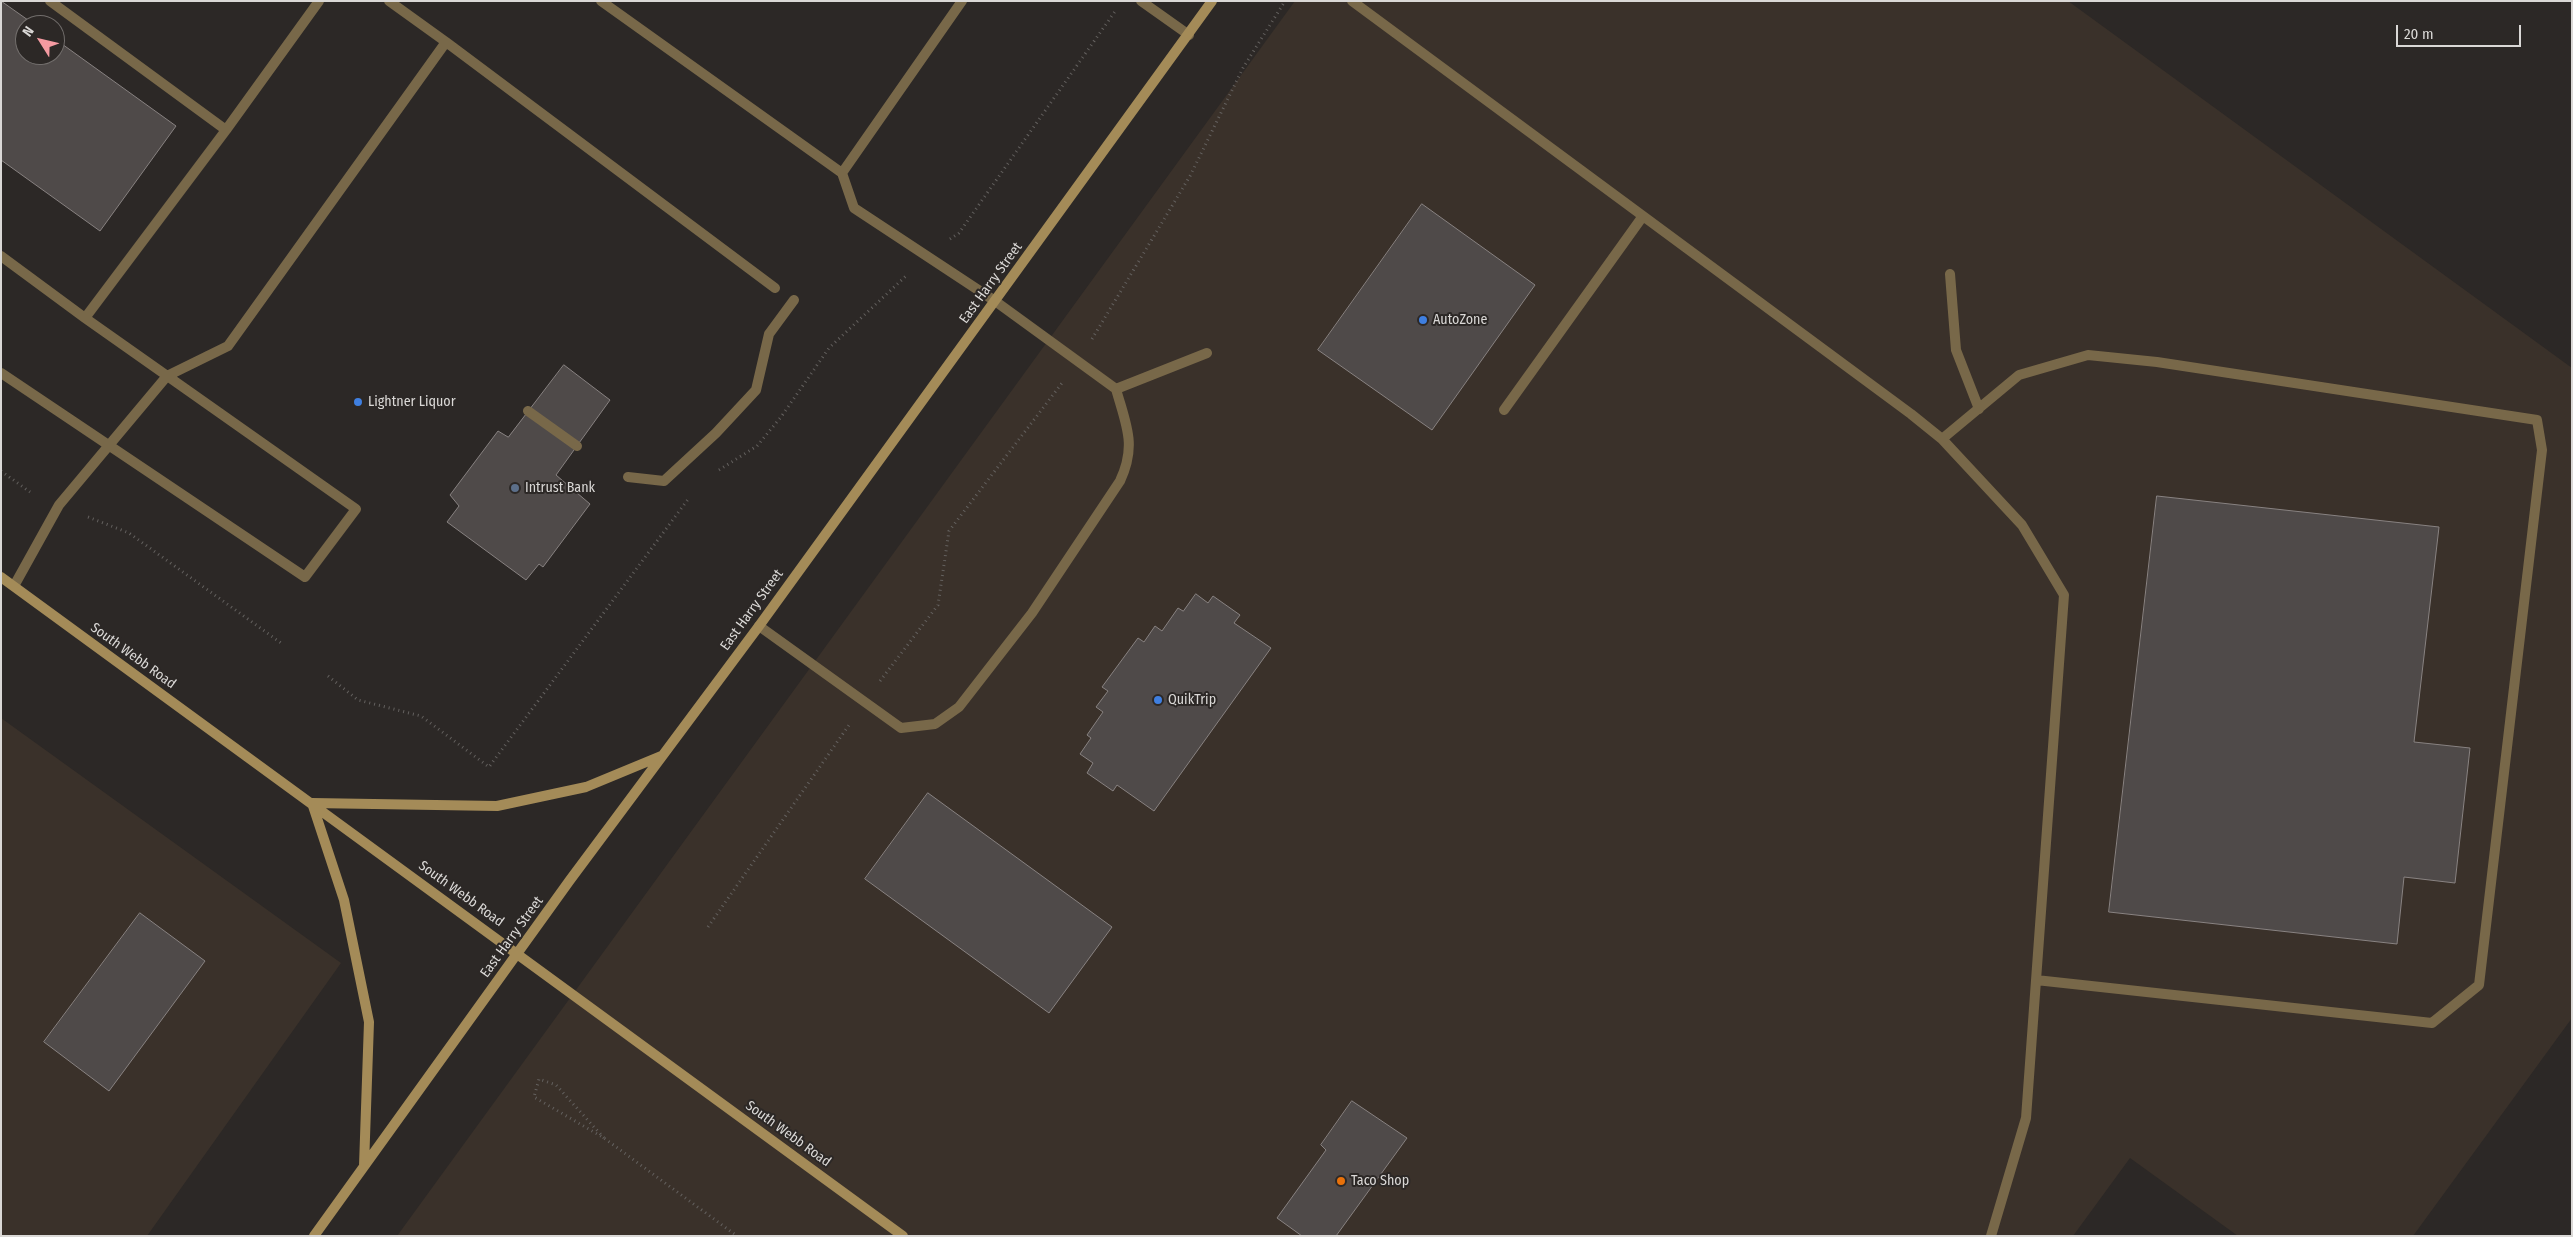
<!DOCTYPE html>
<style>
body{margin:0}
#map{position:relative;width:2573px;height:1237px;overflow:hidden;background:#2c2826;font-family:"Fira Sans Condensed",sans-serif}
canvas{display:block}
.frame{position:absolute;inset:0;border:2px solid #dad8d6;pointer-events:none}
.north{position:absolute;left:15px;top:15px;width:50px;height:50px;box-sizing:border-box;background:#2c2826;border:1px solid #726e6c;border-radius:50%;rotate:306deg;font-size:14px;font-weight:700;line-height:20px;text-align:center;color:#dad8d6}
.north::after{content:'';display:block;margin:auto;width:18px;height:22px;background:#f49aa1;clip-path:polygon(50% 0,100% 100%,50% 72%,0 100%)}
.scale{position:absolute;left:2396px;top:25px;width:125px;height:22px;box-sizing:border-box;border:2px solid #dad8d6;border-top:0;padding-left:6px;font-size:15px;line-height:18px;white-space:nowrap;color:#dad8d6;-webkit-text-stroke:4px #2c2826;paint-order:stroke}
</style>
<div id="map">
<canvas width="2573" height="1237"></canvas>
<div class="frame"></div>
<div class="north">N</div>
<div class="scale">20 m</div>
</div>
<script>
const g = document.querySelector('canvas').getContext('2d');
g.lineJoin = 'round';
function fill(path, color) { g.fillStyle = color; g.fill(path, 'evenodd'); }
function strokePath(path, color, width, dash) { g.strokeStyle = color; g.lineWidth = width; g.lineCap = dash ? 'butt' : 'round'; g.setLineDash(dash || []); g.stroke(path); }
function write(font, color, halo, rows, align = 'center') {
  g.font = font + ' "Fira Sans Condensed",sans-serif'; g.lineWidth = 4; g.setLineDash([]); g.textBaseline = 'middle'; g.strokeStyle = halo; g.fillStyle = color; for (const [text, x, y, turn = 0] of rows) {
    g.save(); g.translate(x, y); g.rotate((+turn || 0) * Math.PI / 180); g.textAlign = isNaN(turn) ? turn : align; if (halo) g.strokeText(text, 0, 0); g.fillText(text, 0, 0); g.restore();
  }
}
const built = new Path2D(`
 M1295 1H2068L2572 368V1018L2413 1236H2238L2130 1158 2073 1236H397Z
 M1 718 341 963 147 1236H1Z`);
const building = new Path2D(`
 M1 1 35 25H25V55H55V39L176 126 100 231 1 160Z
 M1422 204 1535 285 1432 430 1318 350Z
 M564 365 610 400 556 475 590 504 543 567 539 564 526 580 447 522 459 506 450 495 498 431 508 437Z
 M2157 496 2439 527 2414 742 2470 748 2455 883 2404 877 2397 944 2109 912Z
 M1196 594 1208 603 1213 596 1240 615 1234 623 1271 648 1154 811 1117 785 1113 791 1087 773 1093 763 1080 754 1091 738 1087 735 1103 712 1096 707 1108 691 1102 687 1138 638 1144 642 1155 626 1162 631 1178 608 1183 611Z
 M928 793 1112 927 1049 1013 865 879Z
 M140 913 205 961 109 1091 44 1042Z
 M1352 1101 1407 1138 1336 1236H1302L1277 1218 1326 1150 1321 1145Z`);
const path = new Path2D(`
 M950 239 959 233 1116 10
 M1092 339 1190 176 1243 68 1285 1
 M719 470 757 446 781 417 829 348 907 275
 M1 471 30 492
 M88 517 129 533 281 643
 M328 676 358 700 421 716 489 767 689 498
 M880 681 938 605 949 531 1062 383
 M708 927 849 725
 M604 1138 556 1085 539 1079 534 1097 604 1138 737 1236`);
const service = new Path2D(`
 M50 1 226 130 85 318
 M389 1 446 42
 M601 1 842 173 854 208 995 301 1116 389 1207 353
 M1141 1 1189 35
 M1352 1 1911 414 1942 439 2022 525 2064 595 2026 1118 1991 1236
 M226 130 319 1
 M842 173 962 1
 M1 256 85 318 356 509 305 577 1 373
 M1950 274 1956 350 1979 409
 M1504 410 1643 216
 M528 411 577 446
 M1942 439 2019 375 2088 355 2157 362 2537 420 2542 450 2479 985 2432 1023 2036 980
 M628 477 664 481 716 433 756 390 769 334 794 300
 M14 586 59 505 167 376 228 346 446 42 775 288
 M759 626 901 728 935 724 959 707 1032 613 1120 481C1137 445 1126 425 1116 389`);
const secondary = new Path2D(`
 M1 577 903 1236
 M364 1166 369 1022 344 900 312 803 497 806 586 787 661 756
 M314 1236 570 880 759 626 1212 1`);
const markers = [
 [1423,320,5,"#3f7fe0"],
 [358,402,5,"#3f7fe0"],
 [515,488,5,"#5c6f8a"],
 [1158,700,5,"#3f7fe0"],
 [1341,1181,5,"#e8710a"]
];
const streetNames = [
 ["East Harry Street",991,283,-54],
 ["East Harry Street",752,610,-54],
 ["South Webb Road",133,656,36],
 ["South Webb Road",461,894,36],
 ["East Harry Street",512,937,-54],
 ["South Webb Road",788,1134,36]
];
const poiNames = [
 ["AutoZone",1433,320],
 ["Lightner Liquor",368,402],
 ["Intrust Bank",525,488],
 ["QuikTrip",1168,700],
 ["Taco Shop",1351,1181]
];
fill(built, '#3a312a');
fill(building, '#4f4a49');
strokePath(building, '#888281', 1);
strokePath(path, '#64615f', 3, [1, 4]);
strokePath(service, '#786849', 10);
strokePath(secondary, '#a48b58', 10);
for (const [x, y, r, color] of markers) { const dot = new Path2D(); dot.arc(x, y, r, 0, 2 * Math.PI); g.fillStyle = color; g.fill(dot); strokePath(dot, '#2c2826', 2); }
write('14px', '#dad8d6', '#2c2826', streetNames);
write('14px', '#dad8d6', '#2c2826', poiNames, 'left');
</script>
